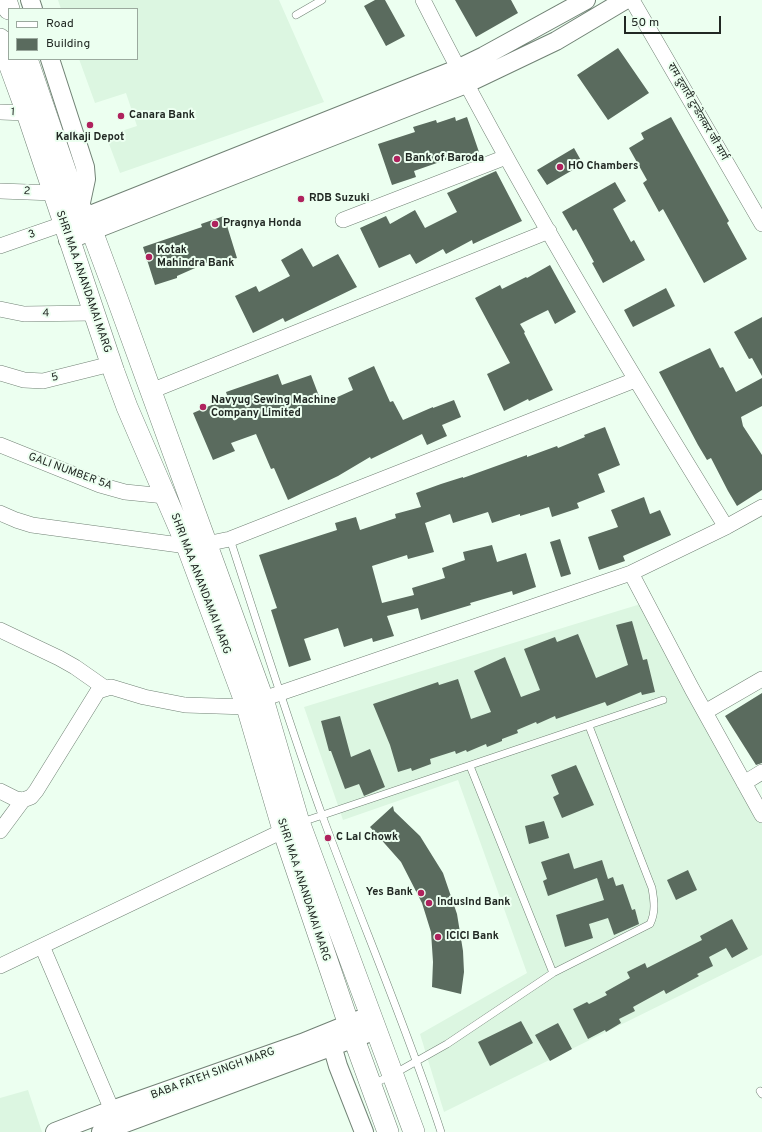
<!DOCTYPE html>
<meta charset="utf-8">
<style>
body{margin:0}
#map{position:relative;width:762px;height:1132px;overflow:hidden;background:#ecfff0;font-family:Overpass,sans-serif}
canvas{display:block}
.legend{position:absolute;left:8px;top:8px;width:130px;height:52px;box-sizing:border-box;background:#ecfff0;border:1px solid #9ba99e;margin:0;padding:5px 7px;list-style:none;font-size:12px;color:#212823}
.legend li{display:flex;align-items:center;gap:8px;height:20px}
.legend b{width:20px;border:1px solid #9ba99e}
.scale{position:absolute;left:624px;top:16px;width:97px;height:18px;box-sizing:border-box;border:2px solid #212823;border-top:0;padding-left:5px;font-size:12px;line-height:14px;white-space:nowrap;color:#212823;-webkit-text-stroke:3px #ecfff0;paint-order:stroke}
</style>
<div id="map">
<canvas width="762" height="1132"></canvas>
<ul class="legend">
<li><b style="height:5px;background:#fff"></b>Road</li>
<li><b style="height:11px;background:#5a6b5e"></b>Building</li>
</ul>
<div class="scale">50 m</div>
</div>
<script>
const g = document.querySelector('canvas').getContext('2d');
g.lineJoin = 'round';
function fill(path, color) { g.fillStyle = color; g.fill(path, 'evenodd'); }
function strokePath(path, color, width, dash) { g.strokeStyle = color; g.lineWidth = width; g.lineCap = dash ? 'butt' : 'round'; g.setLineDash(dash || []); g.stroke(path); }
function write(font, color, halo, rows, align = 'center') {
  g.font = font + ' Overpass,"Noto Sans Devanagari",sans-serif'; g.lineWidth = 4; g.setLineDash([]); g.textBaseline = 'middle'; g.strokeStyle = halo; g.fillStyle = color; for (const [text, x, y, turn = 0] of rows) {
    g.save(); g.translate(x, y); g.rotate((+turn || 0) * Math.PI / 180); g.textAlign = isNaN(turn) ? turn : align; if (halo) g.strokeText(text, 0, 0); g.fillText(text, 0, 0); g.restore();
  }
}
const built = new Path2D(`
 M58 0H279L324 102 120 173 106 136 137 126 126 93 95 103 79 59H137V9H61Z
 M644 603 762 821V955L444 1112 420 1034 527 973 458 780 343 820 304 707Z
 M28 1090 42 1132H0V1098Z`);
const building = new Path2D(`
 M375 0H385L405 36 386 46 364 6Z
 M455 0H511L518 13 476 37Z
 M618 48 649 93 608 120 577 75Z
 M455 117 456 121 467 117 479 152 455 160 454 157 414 171 416 177 392 185 378 144 415 132 413 127 436 120 437 123Z
 M671 117 729 221 727 223 747 259 704 283 663 209 659 212 643 183 647 180 629 148 644 139 641 133Z
 M574 148 583 164 547 185 537 170Z
 M496 171 522 221 473 244 472 240 446 254 443 249 416 264 410 254 379 268 360 228 386 216 390 224 415 210 425 228 457 212 447 193Z
 M615 182 626 201 613 209 631 242 634 240 645 260 603 283 592 263 594 262 576 229 573 231 562 212Z
 M224 216 237 258 214 265 213 260 177 276V278L155 285 143 247 202 227 201 224Z
 M302 248 313 267 338 254 357 287 285 322 283 318 253 333 235 296 256 286 259 292 290 276 281 260Z
 M550 265 576 312 555 324 548 310 520 324 525 332 524 333 553 390 529 401 528 399 504 411 487 374 510 363 475 298 500 285 502 289 526 277 527 278Z
 M666 288 675 306 633 327 624 310Z
 M762 317V376L752 358 749 359 734 332Z
 M710 348 720 368 723 367 736 392 762 378V406L741 417 743 426 762 455V490L737 506 728 491 711 458 707 460 698 445 659 372Z
 M374 366 390 402 393 401 403 420 433 407V408L454 400 461 417 442 425 447 436 427 445 422 434 371 459 370 457 338 476 288 500 274 468 271 469 256 434 231 443 235 451 213 460 193 413 228 398 226 392 278 374 282 385 311 375 322 404 353 390 348 378Z
 M605 427 620 465 598 474 605 492 577 503 579 508 552 517 549 507 520 516V514L492 523 488 512 453 523 450 514 425 523 434 552 408 559 407 555 372 566 382 603 414 595 412 588 445 578 442 568 465 560 463 552 492 545 497 562 526 553 536 587 513 595 512 591 470 603 471 605 421 620 418 608 387 616 394 636 373 642 372 638 344 647 338 628 304 639 311 660 289 667 271 610 277 608 259 555 337 530 335 523 356 517 360 530 396 518 395 514 421 507 416 493 441 484 463 477V478L527 455V457L557 446 558 448 585 437 584 435Z
 M644 497 650 514 660 510 671 535 623 556 625 561 599 570 588 537 618 527 611 510Z
 M560 539 571 574 561 577 550 542Z
 M632 621 643 660 647 659 655 692 642 695 641 692 607 706 605 702 556 719 555 716 537 724 536 722 517 730 518 733 502 739V741L487 747 486 744 467 752 466 750 456 754 455 751 430 759 431 764 412 771 411 768 398 772 390 745 373 704 438 682 439 685 458 679 471 719 491 712 474 671 505 657 521 697 540 690 524 649 555 637 557 642 578 634 596 678 628 665 616 625Z
 M762 693V763L756 765 725 716Z
 M340 716 351 757 370 749 385 787 364 796 359 784 345 789 331 751H329L321 721Z
 M576 765 594 805 562 818 553 797 559 794 551 775Z
 M393 806 394 811 420 836 443 873 457 914 463 951 464 972 461 994 432 987 433 962 431 932 422 903 401 862 370 827Z
 M544 821 549 838 529 844 525 826Z
 M569 853 574 869 602 860 608 879 613 877 616 886 623 884 632 910 635 909 639 924 614 935 608 918 589 924 593 938 565 947 556 915 604 900 597 878 548 896 543 881 547 879 541 862Z
 M688 870 697 890 676 900 667 880Z
 M732 919 748 949 732 958 726 948 709 957 713 966 697 974 699 976 666 994 664 990 633 1007 635 1011 619 1019 621 1023 606 1032 605 1030 588 1039 573 1009 587 1002 589 1004 607 995 605 992 630 978 627 972 645 963 647 968 702 940 700 936Z
 M521 1021 533 1043 490 1066 478 1042Z
 M558 1023 572 1049 550 1061 535 1035Z`);
const service = new Path2D(`
 M296 15 322 0
 M230 539C260 631 289 724 322 815 361 921 406 1025 441 1132
 M470 766 553 973
 M302 822 663 700
 M373 1084 392 1075 447 1044 553 973 650 924C656 912 654 900 652 888L589 726
 M760 1091 762 1094`);
const minor = new Path2D(`
 M423 0C514 181 620 355 726 527
 M632 0 762 224
 M0 112 27 113
 M0 191 54 193
 M343 220 506 157
 M0 246 63 224
 M0 309 24 314 93 313
 M0 373 24 380 43 381 111 364
 M151 391 549 231
 M0 445 100 485 125 492 165 496
 M0 513 16 520 32 525 187 546
 M206 544 230 539 635 380
 M631 573 692 689 762 815
 M0 630 59 658 75 667 105 688
 M263 699 631 573 726 527 762 507
 M705 712 762 679
 M744 783 762 772
 M0 791 16 799 23 800
 M0 831 23 800 31 797 36 791 98 691 111 687 144 697 185 705 247 707
 M42 946 112 1110
 M0 966 291 827`);
const tertiary = new Path2D(`
 M30 0 33 9
 M50 59 85 167 86 179 80 207
 M63 224 85 217 457 69 484 56 586 0
 M68 240 466 84 556 41 625 0
 M329 1035 338 1066 364 1132
 M55 1132 112 1110 302 1043 371 1015
 M101 1132 376 1030`);
const secondary = new Path2D(`
 M6 0 9 9
 M0 39 27 113 114 372 127 407 187 546 247 707 283 830 349 1025 388 1132
 M27 59 73 193 92 231 117 298 263 699 298 819 414 1132`);
const markers = [
 [121,116,4,"#af225d"],
 [90,125,4,"#af225d"],
 [397,159,4,"#af225d"],
 [560,167,4,"#af225d"],
 [301,199,4,"#af225d"],
 [215,224,4,"#af225d"],
 [149,257,4,"#af225d"],
 [203,407,4,"#af225d"],
 [328,838,4,"#af225d"],
 [421,893,4,"#af225d"],
 [429,903,4,"#af225d"],
 [438,937,4,"#af225d"]
];
const streetNames = [
 ["राम दुलारी टुन्डेलकर जी मार्ग",697,112,60],
 ["1",13,113,3],
 ["2",27,192,3],
 ["3",32,235,-20],
 ["SHRI MAA ANANDAMAI MARG",83,282,71],
 ["4",46,314,-1],
 ["5",55,378,-14],
 ["GALI NUMBER 5A",70,472,20],
 ["SHRI MAA ANANDAMAI MARG",200,584,69],
 ["SHRI MAA ANANDAMAI MARG",303,890,72],
 ["BABA FATEH SINGH MARG",213,1074,-20]
];
const poiNames = [
 ["Canara Bank",129,116],
 ["Kalkaji Depot",90,138,"center"],
 ["Bank of Baroda",405,159],
 ["HO Chambers",568,167],
 ["RDB Suzuki",309,199],
 ["Pragnya Honda",223,224],
 ["Kotak",157,251],
 ["Mahindra Bank",157,264],
 ["Navyug Sewing Machine",211,401],
 ["Company Limited",211,414],
 ["C Lal Chowk",336,838],
 ["Yes Bank",413,893,"right"],
 ["IndusInd Bank",437,903],
 ["ICICI Bank",446,937]
];
fill(built, '#dcf6e1');
fill(building, '#5a6b5e');
strokePath(service, '#718275', 8);
strokePath(minor, '#718275', 16);
strokePath(tertiary, '#718275', 20);
strokePath(secondary, '#718275', 22);
strokePath(service, '#fff', 7);
strokePath(minor, '#fff', 15);
strokePath(tertiary, '#fff', 18);
strokePath(secondary, '#fff', 21);
for (const [x, y, r, color] of markers) { const dot = new Path2D(); dot.arc(x, y, r, 0, 2 * Math.PI); g.fillStyle = color; g.fill(dot); strokePath(dot, '#ecfff0', 1.5); }
write('11px', '#212823', '#ecfff0', streetNames);
write('bold 11px', '#212823', '#ecfff0', poiNames, 'left');
</script>
